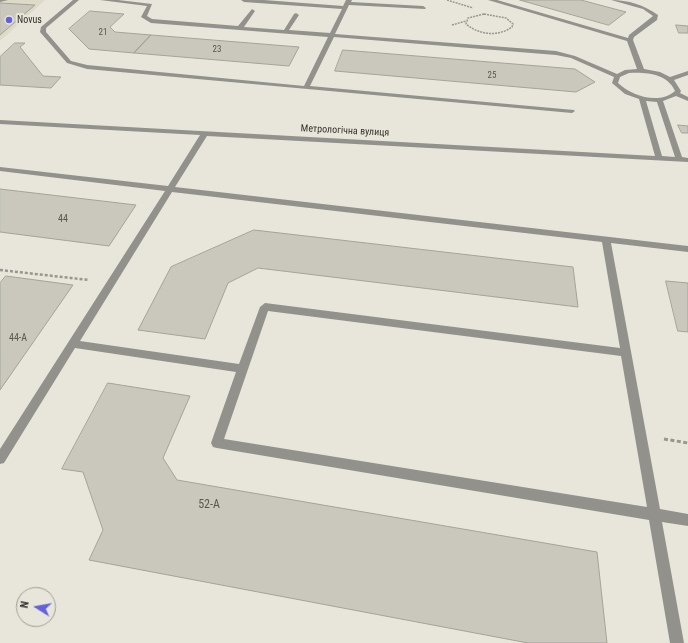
<!DOCTYPE html>
<meta charset="utf-8">
<style>
body{margin:0}
#map{position:relative;width:688px;height:643px;overflow:hidden;background:#e8e6da;font-family:"Roboto Condensed",sans-serif}
canvas{display:block}
.north{position:absolute;left:16px;top:587px;width:40px;height:40px;box-sizing:border-box;background:#e8e6da;border:1px solid #9f9e94;border-radius:50%;rotate:281deg;font-size:11px;font-weight:700;line-height:16px;text-align:center;color:#32312c}
.north::after{content:'';display:block;margin:auto;width:14px;height:18px;background:#6462db;clip-path:polygon(50% 0,100% 100%,50% 72%,0 100%)}
</style>
<div id="map">
<canvas width="688" height="643"></canvas>
<div class="north">N</div>
</div>
<script>
const g = document.querySelector('canvas').getContext('2d');
g.lineJoin = 'round';
function fill(path, color) { g.fillStyle = color; g.fill(path, 'evenodd'); }
function strokePath(path, color, width, dash) { g.strokeStyle = color; g.lineWidth = width; g.lineCap = dash ? 'butt' : 'round'; g.setLineDash(dash || []); g.stroke(path); }
function write(font, color, halo, rows, align = 'center') {
  g.font = font + ' "Roboto Condensed",sans-serif'; g.lineWidth = 4; g.setLineDash([]); g.textBaseline = 'middle'; g.strokeStyle = halo; g.fillStyle = color; for (const [text, x, y, turn = 0] of rows) {
    g.save(); g.translate(x, y); g.rotate((+turn || 0) * Math.PI / 180); g.textAlign = isNaN(turn) ? turn : align; if (halo) g.strokeText(text, 0, 0); g.fillText(text, 0, 0); g.restore();
  }
}
const built = new Path2D(`
 M0 0H45L0 41Z`);
const building = new Path2D(`
 M520 0H581L626 12 609 25Z
 M0 3 35 5 0 35Z
 M90 11 124 14 110 27 115 32 151 35 134 53 89 49 69 29Z
 M676 25 688 26V33H679Z
 M151 35 299 47 289 66 134 53Z
 M15 43H25L20 47 43 76 61 77 51 88 0 85V57Z
 M343 50 575 69 595 82 576 92 335 71Z
 M678 125 688 126V133H682Z
 M0 189 136 205 109 246 0 232Z
 M254 230 573 267 578 307 258 268 228 283 205 339 138 330 171 267Z
 M6 276 73 285 0 390V283Z
 M666 281 688 283V332L678 331Z
 M108 383 190 396 163 458 177 480 597 552 607 643H528L89 560 103 530 83 472 62 469Z`);
const pathFar2 = new Path2D(`
 M447 0 473 8
 M484 14 506 18 513 24 512 27C498 37 479 35 466 24L468 18Z
 M452 25 466 21`);
const pathFar1 = new Path2D(`
 M0 270 89 280`);
const path = new Path2D(`
 M664 439 688 443`);
const minor = new Path2D(`
 M0 0H8L0 2Z
 M73 0H79L46 28V32L71 61 87 65 304 86 328 37 151 23 141 17 147 6 100 0H118L152 4 147 16 152 19 238 26 252 9 255 11 244 27 284 30 294 14 296 13 299 15 289 30 330 33 342 9 244 2 241 0H264L343 6 346 0H352L351 2 423 6 426 8 425 9 349 5 335 34 556 51 575 56 617 74 625 70 637 69 627 41 488 0H497L628 38 629 35 653 16 643 9 611 0C628 0 644 5 658 15L657 20 634 37 633 40 644 69 660 72 670 77 688 71V75L674 80 681 91 680 93 688 97V101L676 96 663 101 682 157 688 158V162L207 136 175 187 688 246V252L611 243 660 509 688 514V526L662 522 684 643H670L649 520 217 448 213 447 211 443 236 372 75 348 4 463 0 464V449L165 191 0 171V167L168 186 200 135 0 124V120L655 156 639 99 625 94 612 83 614 77 571 58 556 55 334 37 310 86 574 110 575 111 572 113 87 69 67 63 40 32 41 27ZM629 73C645 72 667 73 675 91 659 105 632 96 618 83L620 77ZM646 101 657 102 675 157 662 156ZM172 192 602 242 620 348 265 303 260 307 239 364 80 341ZM268 311 621 356 647 507 224 439Z`);
const markers = [
 [9,20,4,"#6462db"]
];
const farNumbernames = [
 ["21",103,33],
 ["23",217,50],
 ["25",492,76]
];
const farPoinames = [
 ["Novus",17,20]
];
const farStreetnames = [
 ["Метрологічна вулиця",345,131,3]
];
const numberNames = [
 ["44",63,219],
 ["44-А",18,338]
];
const nearNumbernames = [
 ["52-А",209,505]
];
fill(built, '#dddac7');
fill(building, '#cac8bd');
strokePath(building, '#a4a398', 1);
strokePath(pathFar2, '#98968e', 1.5, [2, 1]);
strokePath(pathFar1, '#98968e', 2.5, [3, 2]);
strokePath(path, '#98968e', 3, [4, 2.5]);
fill(minor, '#92918c');
for (const [x, y, r, color] of markers) { const dot = new Path2D(); dot.arc(x, y, r, 0, 2 * Math.PI); g.fillStyle = color; g.fill(dot); strokePath(dot, '#e8e6da', 1.5); }
write('9px', '#585750', null, farNumbernames);
write('10px', '#32312c', '#e8e6da', farPoinames, 'left');
write('10px', '#32312c', '#e8e6da', farStreetnames);
write('10px', '#585750', null, numberNames);
write('12px', '#585750', null, nearNumbernames);
</script>
